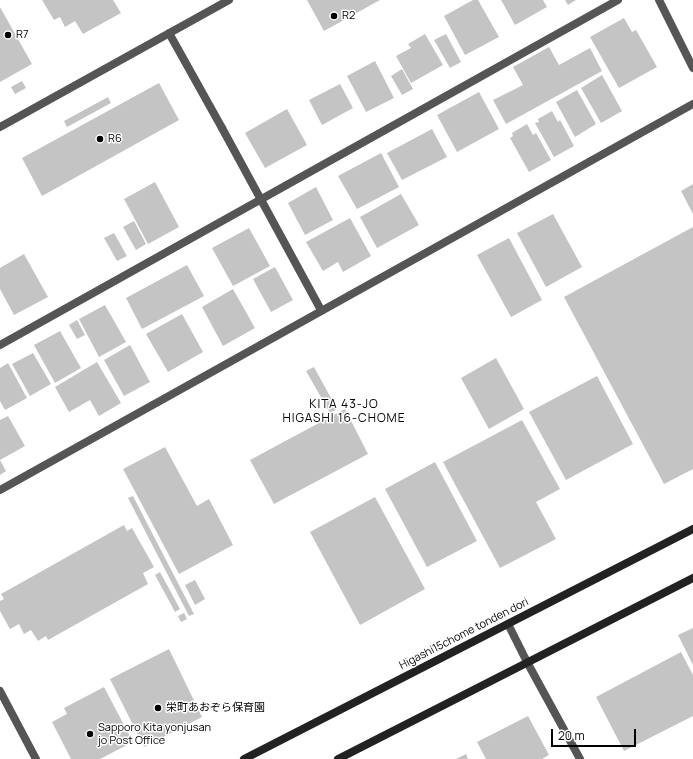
<!DOCTYPE html>
<meta charset="utf-8">
<style>
body{margin:0}
#map{position:relative;width:693px;height:759px;overflow:hidden;background:#fff;font-family:Manrope,sans-serif}
canvas{display:block}
.scale{position:absolute;left:551px;top:729px;width:85px;height:18px;box-sizing:border-box;border:2px solid #000;border-top:0;padding-left:5px;font-size:12px;line-height:14px;white-space:nowrap;color:#000;-webkit-text-stroke:3px #fff;paint-order:stroke}
</style>
<div id="map">
<canvas width="693" height="759"></canvas>
<div class="scale">20 m</div>
</div>
<script>
const g = document.querySelector('canvas').getContext('2d');
g.lineJoin = 'round';
function fill(path, color) { g.fillStyle = color; g.fill(path, 'evenodd'); }
function strokePath(path, color, width, dash) { g.strokeStyle = color; g.lineWidth = width; g.lineCap = dash ? 'butt' : 'round'; g.setLineDash(dash || []); g.stroke(path); }
function write(font, color, halo, rows, align = 'center') {
  g.font = font + ' Manrope,"Noto Sans JP",sans-serif'; g.lineWidth = 3; g.setLineDash([]); g.textBaseline = 'middle'; g.strokeStyle = halo; g.fillStyle = color; for (const [text, x, y, turn = 0] of rows) {
    g.save(); g.translate(x, y); g.rotate((+turn || 0) * Math.PI / 180); g.textAlign = isNaN(turn) ? turn : align; if (halo) g.strokeText(text, 0, 0); g.fillText(text, 0, 0); g.restore();
  }
}
const building = new Path2D(`
 M42 0H113L121 13 83 34 75 21 65 27 60 17 54 20Z
 M307 0H380L324 31Z
 M473 0H478L499 37 465 55 444 16Z
 M501 0H543L547 7 515 25Z
 M565 0H576L568 5Z
 M0 7 32 64 0 82Z
 M624 18 632 32 636 30 657 67 619 88 590 37Z
 M425 34 443 65 411 83 396 56 411 48 408 44Z
 M446 34 461 62 450 68 434 40Z
 M549 47 559 65 590 48 602 71 506 124 493 100 523 85 513 67Z
 M375 61 394 98 366 112 347 76Z
 M402 69 413 89 402 95 391 76Z
 M602 75 622 111 601 123 581 88Z
 M22 81 26 88 15 94 11 87Z
 M159 83 179 120 42 196 22 158Z
 M340 84 353 108 322 125 309 100Z
 M577 90 596 124 575 137 556 102Z
 M479 92 499 129 457 152 437 115Z
 M108 97 111 103 67 127 64 121Z
 M287 109 307 145 265 168 245 133Z
 M552 111 558 122 560 120 574 146 554 157 535 123 539 122 538 119Z
 M527 124 533 135 536 133 551 160 529 172 510 138 513 136 512 133Z
 M432 129 447 157 402 180 387 153Z
 M381 153 399 187 357 209 338 176Z
 M155 182 179 227 148 244 124 199Z
 M693 184V214L681 191Z
 M316 187 333 220 305 235 288 203Z
 M401 194 419 225 377 248 360 217Z
 M553 214 582 267 546 287 517 233Z
 M350 218 371 256 343 272 338 262 323 271 306 242Z
 M134 221 146 244 136 250 123 227Z
 M693 227V469L664 484 564 297Z
 M249 228 270 266 233 286 212 248Z
 M114 233 127 256 117 261 104 238Z
 M509 238 542 300 511 317 477 255Z
 M24 254 48 297 14 315 0 289V268Z
 M187 265 204 296 142 329 126 298Z
 M275 267 293 300 271 312 253 279Z
 M233 289 255 328 223 346 202 307Z
 M105 305 126 342 99 357 79 319Z
 M182 314 203 352 168 372 146 334Z
 M77 320 85 335 77 339 69 325Z
 M60 331 81 368 55 383 34 345Z
 M130 345 150 382 124 396 104 360Z
 M33 353 51 384 30 396 12 364Z
 M496 358 524 409 489 429 461 378Z
 M97 362 121 403 99 416 90 400 69 412 55 387Z
 M8 363 27 398 5 410 0 401V368Z
 M314 367 337 409 330 413 306 371Z
 M597 376 633 444 566 480 529 412Z
 M345 409 368 454 274 504 250 460Z
 M8 416 25 446 0 460V420Z
 M522 420 560 489 536 502 556 539 500 568 443 462Z
 M165 447 197 506 209 499 233 545 179 574 123 469Z
 M0 460 6 471 0 475Z
 M435 462 477 541 427 567 385 489Z
 M133 496 194 614 189 616 128 498Z
 M375 497 425 589 360 625 310 532Z
 M124 525 127 531 132 528 154 567 143 573 148 584 48 640 46 636 38 641 31 630 24 634 19 624 10 629 0 611V601L4 599 1 594Z
 M160 572 180 609 175 612 155 575Z
 M195 580 205 599 195 605 185 585Z
 M184 613 187 619 181 622 178 616Z
 M693 628V665L678 635Z
 M169 649 202 717 144 747 110 679Z
 M681 652 693 675V716L624 751 596 697Z
 M104 687 133 742 100 759H71L52 722 67 714 64 708Z
 M528 716 549 755 542 759H486L477 742Z
 M466 754 468 759H456Z`);
const lane = new Path2D(`
 M169 33 222 128
 M0 127 229 0`);
const street = new Path2D(`
 M659 0 693 68
 M222 128 321 310
 M0 345 618 0
 M0 490 693 104
 M508 624 527 662 580 759
 M0 691 36 759`);
const secondary = new Path2D(`
 M244 759 693 529
 M338 759 693 578`);
const markers = [
 [334,16,4,"#000"],
 [8,35,4,"#000"],
 [100,139,4,"#000"],
 [158,708,4,"#000"],
 [90,734,4,"#000"]
];
const poiNames = [
 ["R2",342,16],
 ["R7",16,35],
 ["R6",108,139],
 ["栄町あおぞら保育園",166,708],
 ["Sapporo Kita yonjusan",98,728],
 ["jo Post Office",98,741]
];
const streetNames = [
 ["Higashi15chome tonden dori",464,634,-27]
];
const neighbourhoodNames = [
 ["KITA 43-JO",344,405],
 ["HIGASHI 16-CHOME",344,419]
];
fill(building, '#c4c4c4');
strokePath(lane, '#555', 8);
strokePath(street, '#555', 8);
strokePath(secondary, '#222', 8);
for (const [x, y, r, color] of markers) { const dot = new Path2D(); dot.arc(x, y, r, 0, 2 * Math.PI); g.fillStyle = color; g.fill(dot); strokePath(dot, '#fff', 1.5); }
write('11px', '#000', '#fff', poiNames, 'left');
write('11px', '#000', '#fff', streetNames);
g.letterSpacing = '1px';
write('12px', '#000', '#fff', neighbourhoodNames);
g.letterSpacing = '0px';
</script>
